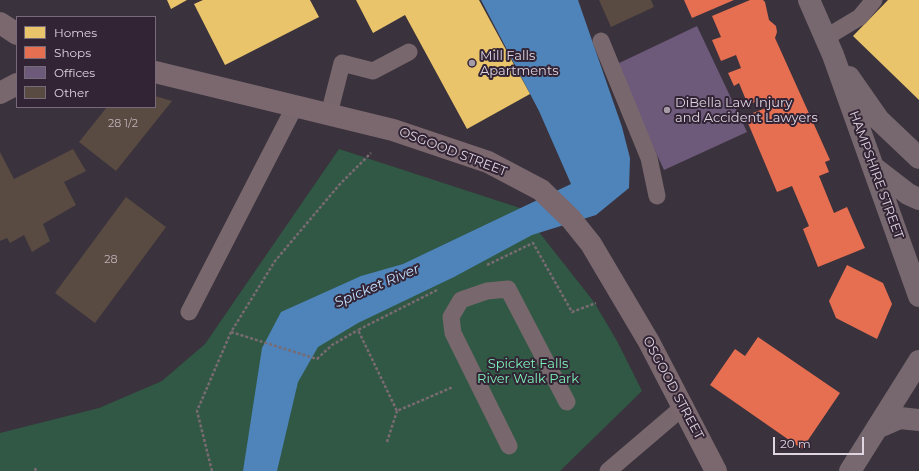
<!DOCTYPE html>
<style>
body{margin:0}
#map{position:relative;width:919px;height:471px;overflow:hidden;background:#3a323c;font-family:Montserrat,sans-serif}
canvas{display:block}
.legend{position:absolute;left:16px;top:16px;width:140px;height:92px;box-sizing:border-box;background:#332435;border:1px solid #776b79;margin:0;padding:5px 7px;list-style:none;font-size:12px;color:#ded5e0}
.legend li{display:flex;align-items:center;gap:8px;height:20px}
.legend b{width:20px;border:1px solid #776b79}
.scale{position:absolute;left:773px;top:437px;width:91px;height:18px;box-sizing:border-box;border:2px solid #ded5e0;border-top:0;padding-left:5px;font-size:12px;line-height:14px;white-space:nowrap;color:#ded5e0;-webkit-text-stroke:3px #332435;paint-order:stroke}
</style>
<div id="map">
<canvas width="919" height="471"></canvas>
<ul class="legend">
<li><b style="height:11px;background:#e9c46a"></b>Homes</li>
<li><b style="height:11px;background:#e76f51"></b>Shops</li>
<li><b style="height:11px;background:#6d597a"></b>Offices</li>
<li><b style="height:11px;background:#594b42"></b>Other</li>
</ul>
<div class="scale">20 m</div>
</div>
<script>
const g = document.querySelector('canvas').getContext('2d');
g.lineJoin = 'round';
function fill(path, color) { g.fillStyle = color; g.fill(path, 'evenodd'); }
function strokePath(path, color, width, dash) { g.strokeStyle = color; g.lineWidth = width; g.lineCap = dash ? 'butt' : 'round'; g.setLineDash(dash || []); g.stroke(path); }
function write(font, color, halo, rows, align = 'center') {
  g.font = font + ' Montserrat,sans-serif'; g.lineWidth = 4; g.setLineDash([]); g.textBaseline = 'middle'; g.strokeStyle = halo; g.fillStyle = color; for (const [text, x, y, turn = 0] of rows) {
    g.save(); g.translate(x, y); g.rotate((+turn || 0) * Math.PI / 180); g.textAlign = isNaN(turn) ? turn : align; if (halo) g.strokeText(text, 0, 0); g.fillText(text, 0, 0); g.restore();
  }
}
const green = new Path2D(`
 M339 149 520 208 594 302 617 341 642 391 560 471H0V433L99 408 162 381 205 344Z`);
const water = new Path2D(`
 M481 0H578L622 127 630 158 629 188 596 215 532 235 454 277 358 323 318 347 298 382 277 471H243L262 348 281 312 361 276 403 264 571 184 539 111Z`);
const homes = new Path2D(`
 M167 0H187L171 9Z
 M203 0H310L319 17 225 65 194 4Z
 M356 0H479L530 94 467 129 405 15 373 33Z
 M888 0H919V100L853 36Z`);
const shops = new Path2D(`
 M684 0H734L692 18Z
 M750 0H763L765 2 769 20 776 26 777 32 775 38 830 160 825 162 829 172 819 176 834 213 847 207 865 248 818 267 803 229 809 226 792 186 777 192 745 116 766 108 762 99 748 105 739 83 734 86 728 73 741 68 736 55 721 61 712 40 721 37 712 16Z
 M847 265 883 283 892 304 877 339 836 318 829 301Z
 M758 337 840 393 802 449 710 385 735 349 745 356Z`);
const offices = new Path2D(`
 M697 26 747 132 664 170 615 65Z`);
const building = new Path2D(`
 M599 0H651L654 7 611 27Z
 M155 96 172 101 116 171 79 142 107 107H155Z
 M73 149 86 171 64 182 76 205 43 224 50 241 32 252 24 235 10 243 7 238 0 241V152L14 179Z
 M126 197 166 227 95 323 55 293Z`);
const path = new Path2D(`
 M487 265 533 243 572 312 596 303
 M437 290 358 330 397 411 453 387
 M231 332 317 359 332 345 358 330
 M387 442 397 411
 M35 468 36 471
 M212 471 197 411 231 332 275 261 340 184 371 153`);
const lane = new Path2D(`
 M825 38 860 17 874 0
 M601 41 649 158 657 196
 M329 114 342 63 373 71 409 52
 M189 312 295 106
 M509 446 453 333 451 317 461 300 487 291 508 289 567 402
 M608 471 683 407`);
const street = new Path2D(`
 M0 93 17 84`);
const secondary = new Path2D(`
 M0 23 17 34
 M155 72 393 130 488 162 541 190 571 219 591 244 649 342 716 471`);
const primary = new Path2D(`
 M809 0 833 55 919 296
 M849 77 879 120 919 158
 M873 167 908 194 919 199
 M877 428 900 418 919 420
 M850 471 919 361`);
const markers = [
 [472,63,4,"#a59ca7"],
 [667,110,4,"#a59ca7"]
];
const numberNames = [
 ["28 1/2",123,124],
 ["28",111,260]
];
const poiNames = [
 ["Mill Falls",480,56],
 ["Apartments",480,71],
 ["DiBella Law Injury",675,103],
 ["and Accident Lawyers",675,118]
];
const streetNames = [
 ["OSGOOD STREET",453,152,21],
 ["HAMPSHIRE STREET",876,175,70],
 ["OSGOOD STREET",673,388,62]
];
const parkNames = [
 ["Spicket Falls",528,364],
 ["River Walk Park",528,379]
];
const waterNames = [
 ["Spicket River",377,286,-23]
];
fill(green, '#305845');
fill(water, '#4e84ba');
fill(homes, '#e9c46a');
fill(shops, '#e76f51');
fill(offices, '#6d597a');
fill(building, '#594b42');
strokePath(path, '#796b71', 2.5, [3, 2]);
strokePath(lane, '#78676c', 17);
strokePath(street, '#78676c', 22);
strokePath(secondary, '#7b686f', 22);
strokePath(primary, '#76686e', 22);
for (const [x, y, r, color] of markers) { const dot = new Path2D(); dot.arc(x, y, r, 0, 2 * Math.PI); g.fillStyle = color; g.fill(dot); strokePath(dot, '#332435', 1.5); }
write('11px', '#bdb2b8', null, numberNames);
write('13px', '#ded5e0', '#332435', poiNames, 'left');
write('13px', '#ded5e0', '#332435', streetNames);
write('13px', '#7cf4b9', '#332435', parkNames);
write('italic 14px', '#c0dffe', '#332435', waterNames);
</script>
